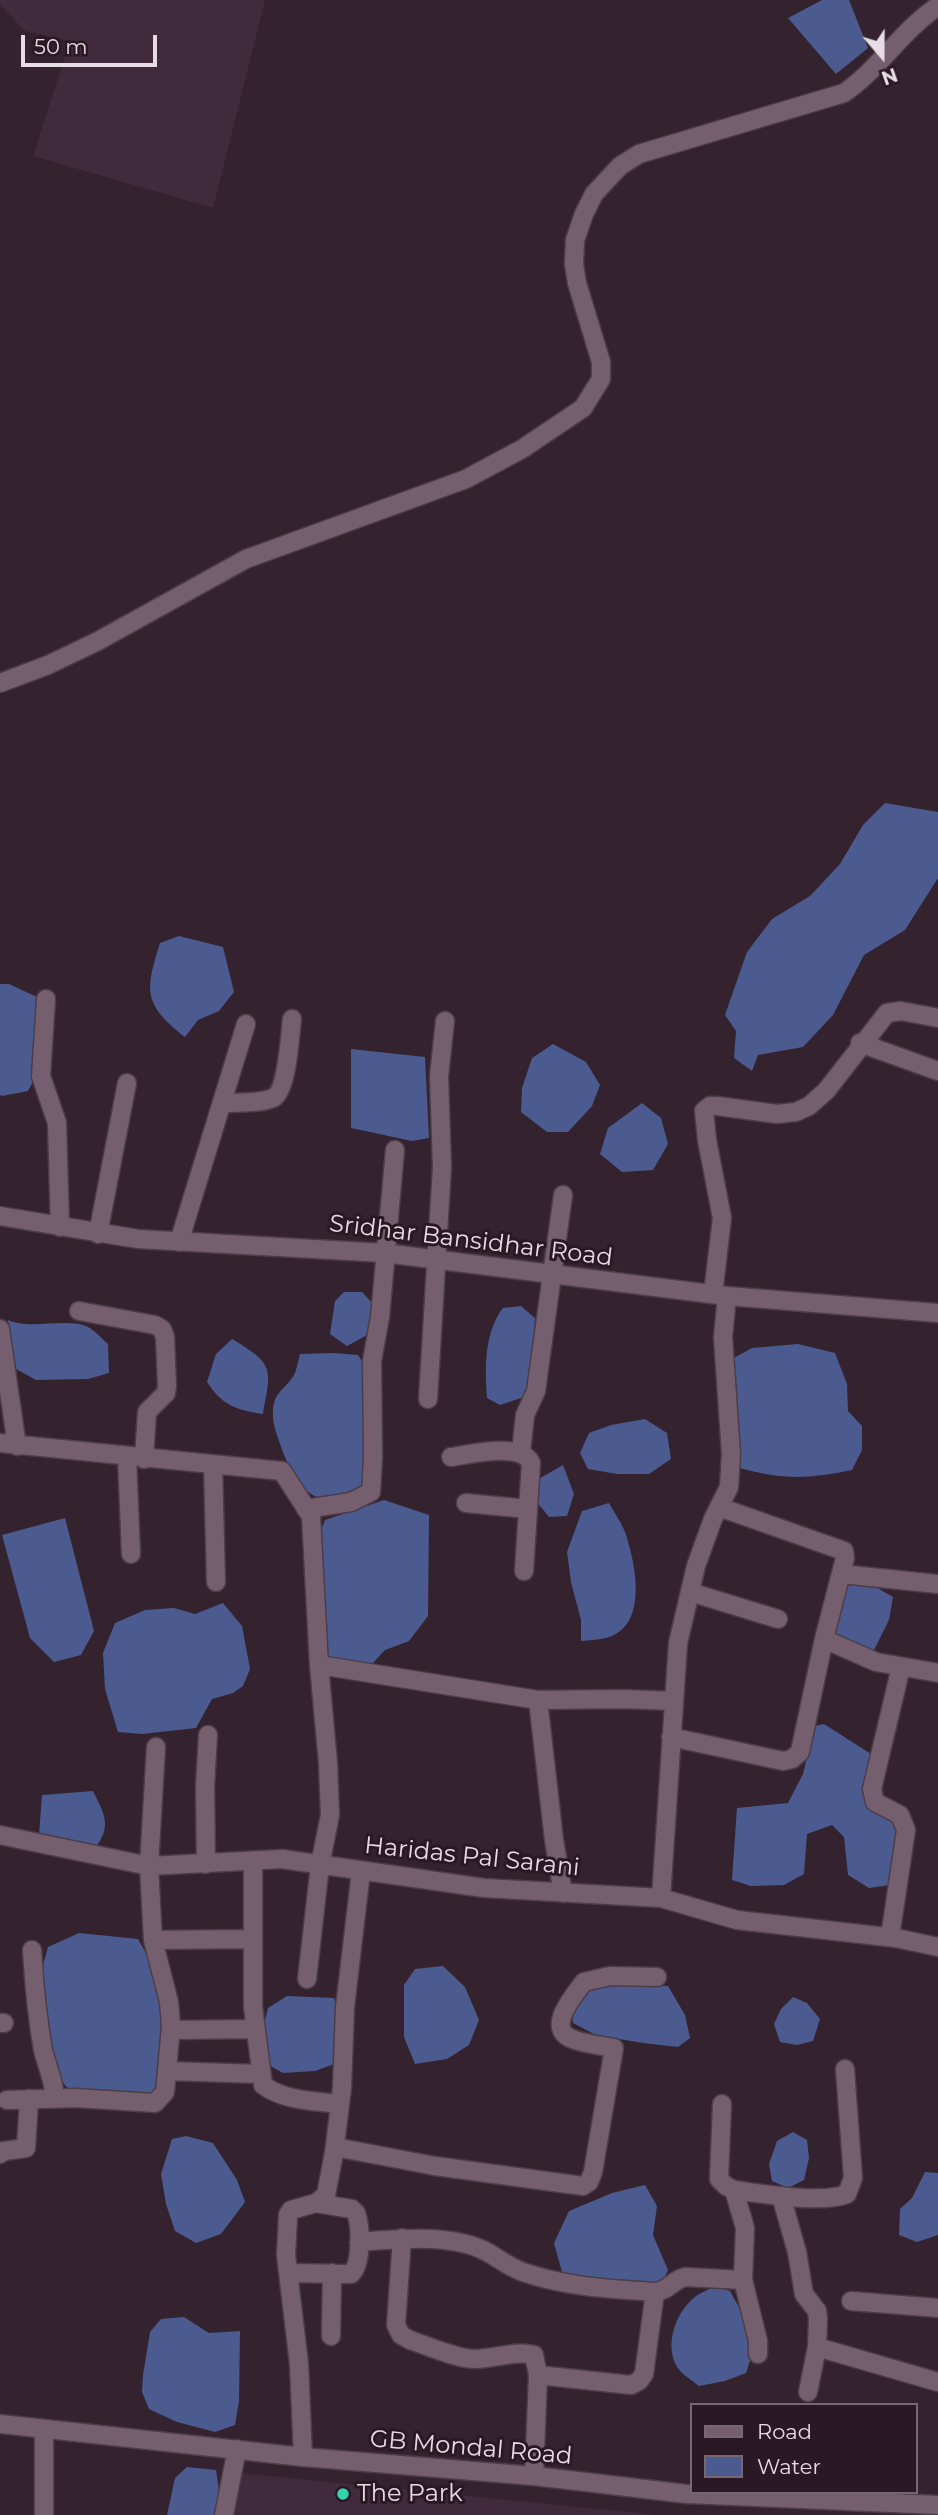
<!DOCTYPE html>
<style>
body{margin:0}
#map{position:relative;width:938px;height:2515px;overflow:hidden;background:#34222f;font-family:Montserrat,sans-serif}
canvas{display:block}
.legend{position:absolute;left:690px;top:2403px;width:228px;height:91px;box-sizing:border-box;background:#2a1925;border:2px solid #766771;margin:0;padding:9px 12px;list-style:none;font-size:21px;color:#e8dce4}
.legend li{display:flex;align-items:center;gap:14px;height:35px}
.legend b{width:35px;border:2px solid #766771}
.north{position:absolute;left:847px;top:21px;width:70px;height:70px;-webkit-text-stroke:5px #2a1925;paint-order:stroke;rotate:160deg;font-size:19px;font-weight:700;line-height:28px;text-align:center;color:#e8dce4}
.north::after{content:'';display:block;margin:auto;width:24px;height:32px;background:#e8dce4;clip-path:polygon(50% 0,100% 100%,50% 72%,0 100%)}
.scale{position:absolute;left:21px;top:35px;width:136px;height:32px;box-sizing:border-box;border:4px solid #e8dce4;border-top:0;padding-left:9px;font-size:21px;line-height:24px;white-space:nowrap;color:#e8dce4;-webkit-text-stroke:5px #2a1925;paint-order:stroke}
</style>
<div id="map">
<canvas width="938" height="2515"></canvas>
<ul class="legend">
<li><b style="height:9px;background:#755f6e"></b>Road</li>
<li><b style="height:19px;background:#4b5b90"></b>Water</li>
</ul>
<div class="north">N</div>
<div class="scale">50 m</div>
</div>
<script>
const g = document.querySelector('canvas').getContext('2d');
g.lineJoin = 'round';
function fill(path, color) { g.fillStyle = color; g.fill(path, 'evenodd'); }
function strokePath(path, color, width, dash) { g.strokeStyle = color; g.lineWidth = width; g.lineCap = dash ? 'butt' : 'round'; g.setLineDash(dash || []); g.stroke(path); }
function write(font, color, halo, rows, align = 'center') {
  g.font = font + ' Montserrat,sans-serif'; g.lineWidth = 6; g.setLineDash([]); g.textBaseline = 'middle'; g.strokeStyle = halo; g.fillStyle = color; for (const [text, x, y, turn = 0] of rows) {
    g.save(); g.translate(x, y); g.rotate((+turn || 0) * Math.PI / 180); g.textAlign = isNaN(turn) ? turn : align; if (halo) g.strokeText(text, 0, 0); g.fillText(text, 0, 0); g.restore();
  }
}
const built = new Path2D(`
 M0 0H265L213 208 33 156 70 41 25 31 0 5Z
 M240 2473 658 2515H231Z`);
const water = new Path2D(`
 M822 0H849L868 48 836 74 788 18Z
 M885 803 938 812V878L905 930 864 955 833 1015 803 1047 758 1055 752 1071 734 1058 736 1031 725 1015 747 952 772 919 810 896 840 864 863 825Z
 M179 936 223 947 234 992 219 1011 198 1020 185 1037C143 1004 145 991 160 943Z
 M0 984H9L39 998 38 1072 28 1091 2 1096 0 1095Z
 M553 1044 586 1062 600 1085 592 1106 568 1132H547L521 1112 522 1088 532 1058Z
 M351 1049 425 1057 429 1138 412 1141 351 1128Z
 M642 1103 661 1118 668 1144 653 1170 622 1172 600 1154 608 1128Z
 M344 1292H362L374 1305 369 1334 347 1346 330 1334 335 1301Z
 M521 1306 535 1318 532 1373 527 1396 500 1405 487 1398C485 1368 484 1333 503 1308Z
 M8 1320C29 1330 64 1318 86 1326 94 1329 102 1339 108 1344L109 1373 88 1379 36 1380 16 1369Z
 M232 1339C274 1364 272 1368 263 1414 236 1410 222 1405 207 1382L216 1354Z
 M798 1344 835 1353 847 1384 848 1411 862 1426V1450L852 1470C809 1479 783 1480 740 1468L730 1360 752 1348Z
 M333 1353 358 1355 369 1372 365 1482C322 1522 295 1488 280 1444 277 1435 272 1423 273 1412 273 1392 285 1390 294 1375 297 1369 298 1361 300 1354Z
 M645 1419 667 1433 671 1459 649 1474H617L588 1469 580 1453 589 1433 611 1425Z
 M563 1465 574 1494 567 1516 549 1517 536 1501 535 1481Z
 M384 1500 429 1515 428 1616 409 1641 385 1650 372 1664 344 1663 327 1658 318 1538 325 1520Z
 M609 1503C614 1512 621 1522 625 1532 635 1561 649 1624 609 1637 601 1640 590 1640 581 1641V1620L571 1582 567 1552 582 1511Z
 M65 1518 94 1631 81 1655 54 1662 30 1638 2 1535Z
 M849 1583H869L893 1597 889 1620 873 1652 833 1636 840 1602Z
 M223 1603 242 1626 250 1669 243 1686 233 1693 212 1699 196 1728 142 1734 118 1732 105 1689 103 1653 115 1623 145 1610 174 1608 195 1614Z
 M824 1724 871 1754 866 1805 902 1825 890 1885 869 1888 848 1875 844 1837 832 1825 807 1834 804 1874 784 1885 751 1886 732 1880 737 1808 788 1803 803 1774 815 1726Z
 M93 1791C104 1813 113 1827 94 1849L39 1835 42 1795Z
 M79 1933 138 1939 155 1969 164 2022 159 2095C138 2095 83 2100 68 2088 50 2073 41 1997 42 1973 42 1965 46 1956 48 1947Z
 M443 1966 465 1987 479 2020 469 2045 447 2059 415 2064 404 2037V1985L415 1969Z
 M620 1983 668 1986 685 2015 690 2038 678 2047 643 2043 596 2035 573 2023 572 2007 593 1988Z
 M287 1996 334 1998 338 2016 334 2064 315 2071 283 2073 267 2064 262 2032 268 2008Z
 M793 1997 807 2003 820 2019 813 2041 797 2045 780 2042 774 2024 781 2009Z
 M793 2132 807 2140 809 2158 804 2180 788 2188 772 2181 769 2164 777 2141Z
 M186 2136 213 2143 237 2180 245 2202 221 2234 196 2243 175 2231 166 2204 161 2174 172 2139Z
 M925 2172 938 2173V2235L917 2242 899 2235 900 2209 912 2198Z
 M645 2185 657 2206 653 2235 668 2270 661 2285 591 2284 562 2272 554 2243 569 2211 612 2193Z
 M715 2286 730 2291 745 2318 753 2352 746 2373 725 2381 699 2386C693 2381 686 2377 681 2372 662 2351 674 2313 695 2297 701 2292 708 2290 715 2286Z
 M184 2317 209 2333 240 2331 239 2401 235 2425 215 2432 177 2422 149 2409 142 2392 143 2375 150 2332 161 2319Z
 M187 2467 216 2470 221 2504 218 2515H167L175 2478Z`);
const minor = new Path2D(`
 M0 683 48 665 98 641 246 559 466 479 522 449 583 408 601 379V362L577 283 574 264 575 240 584 214 594 194 620 166 639 154 844 93C879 69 901 31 938 6
 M46 999 41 1076 57 1123 60 1227
 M860 1043 938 1071
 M223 1103C238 1102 259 1104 273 1098 287 1092 290 1035 292 1019
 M0 1216 138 1239 384 1253 727 1296 938 1313
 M98 1234 127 1083
 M179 1242 246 1024
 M713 1294 722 1218 707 1140 704 1111 710 1106H717L777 1114 796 1112 809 1106 826 1091 887 1013 901 1011 938 1018
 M79 1311 155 1325 162 1329 165 1337 167 1386 166 1393 147 1412 144 1459
 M0 1329 17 1446
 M428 1399 442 1167 439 1076 445 1021
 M0 1443 282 1471 311 1516 319 1665 328 1763 330 1815 320 1865 307 1979
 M521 1452 525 1415 536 1391 563 1195
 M127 1457 131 1554
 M451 1457C471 1454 521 1442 531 1463L524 1571
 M213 1465 216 1582
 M466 1503 528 1509
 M719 1507 844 1551 845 1558 824 1639 876 1662 938 1673
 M306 1509 351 1502 371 1492 373 1458 372 1361 380 1317 395 1150
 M841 1574 938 1584
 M690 1592 778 1619
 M319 1665 538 1700 623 1699 674 1701
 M538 1700 554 1840 563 1893
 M671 1737 783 1761 792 1759 800 1752 824 1639
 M0 1835 149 1866 282 1859 484 1888 661 1898 737 1920 896 1938 938 1947
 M253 1861V2007L263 2085C284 2101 315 2101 340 2104
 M206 1864 205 1786 208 1735
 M661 1898 678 1643 696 1566 713 1519 729 1487 731 1454 723 1337 727 1296
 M890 1937 906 1830 900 1815 875 1802 872 1789 901 1667
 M153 1940 252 1939
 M32 1950C34 1984 37 2016 43 2050 47 2066 54 2081 55 2098
 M0 2023H4
 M171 2030 255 2029
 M167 2071 260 2074
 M7 2100 76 2098 155 2103 165 2092 171 2026 169 2002 153 1940 149 1866 156 1747
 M722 2104 719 2179 726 2186 734 2190
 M335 2147 435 2166 583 2186 589 2182 593 2172 614 2048C600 2045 582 2044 570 2038 546 2027 575 1994 584 1982L610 1976 657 1977
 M0 2154 4 2151 26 2148 29 2099
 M781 2196 797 2252 804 2294 817 2311 818 2319 817 2347 808 2392
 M402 2238 396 2325 401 2335 410 2340C428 2346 455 2358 474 2359 495 2359 514 2350 534 2355L538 2375 534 2476
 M359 2242C396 2239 446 2234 481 2249 495 2255 506 2266 523 2272 566 2287 611 2289 655 2292 669 2291 673 2279 686 2277L743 2280 758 2341V2354
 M288 2273 351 2274C362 2265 361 2226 356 2213L352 2209 316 2203
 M743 2280 745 2228 734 2190C763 2194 821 2204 847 2194L853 2178 845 2069
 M851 2301 938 2308
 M331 2336 332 2273
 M817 2347 938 2382
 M538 2375 631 2385 639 2381 644 2374 655 2292
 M0 2424 303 2457 534 2476 687 2494 938 2505
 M44 2430V2515
 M303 2457 299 2364 286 2255 288 2215 291 2210 316 2203 326 2195 334 2153 342 2088 345 2007 361 1871
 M224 2515 237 2449`);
const markers = [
 [343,2494,7,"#32d4a9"]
];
const streetNames = [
 ["Sridhar Bansidhar Road",471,1241,7],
 ["Haridas Pal Sarani",472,1857,6],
 ["GB Mondal Road",471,2448,5]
];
const poiNames = [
 ["The Park",357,2494]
];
fill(built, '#412a3b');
fill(water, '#4b5b90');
strokePath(minor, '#4c3d48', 21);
strokePath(minor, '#755f6e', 18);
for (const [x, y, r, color] of markers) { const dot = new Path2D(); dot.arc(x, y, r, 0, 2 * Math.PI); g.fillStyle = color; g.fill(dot); strokePath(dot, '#2a1925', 2.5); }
write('24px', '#e8dce4', '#2a1925', streetNames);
write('24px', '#e8dce4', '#2a1925', poiNames, 'left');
</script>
